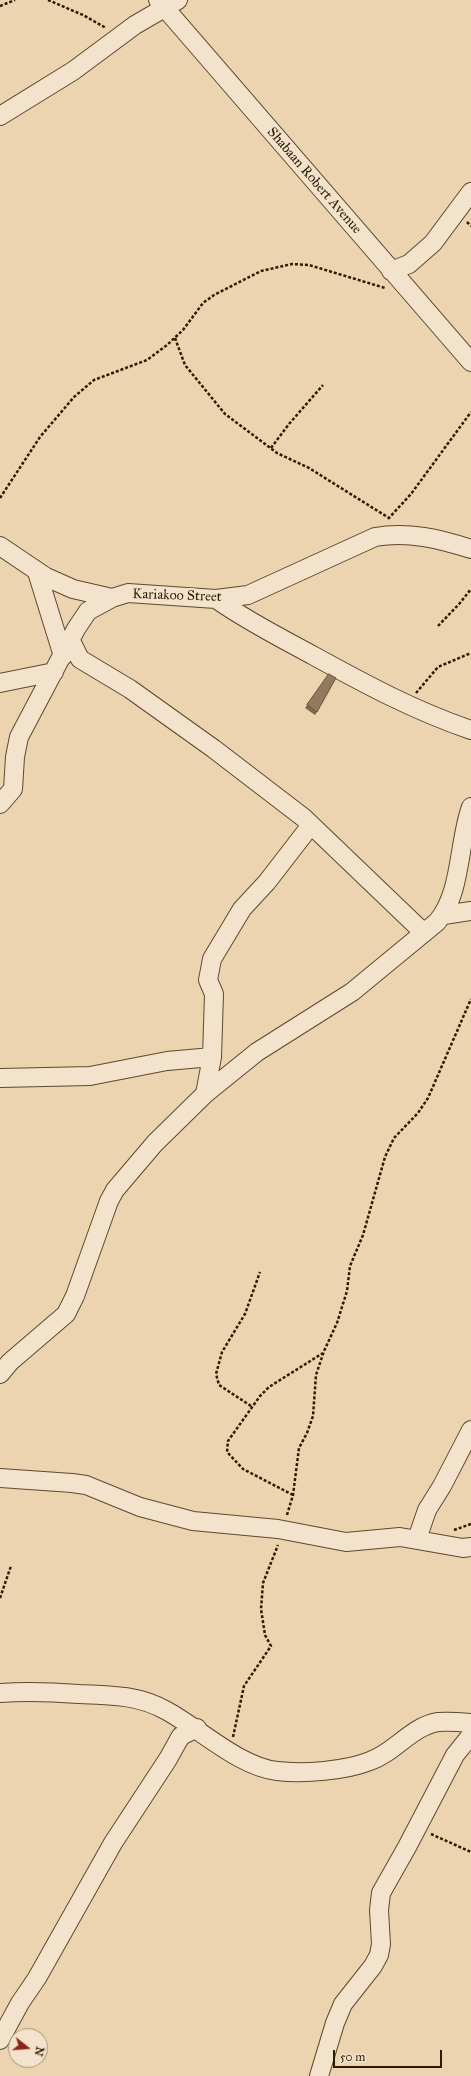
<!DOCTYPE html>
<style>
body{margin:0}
#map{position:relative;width:471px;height:2076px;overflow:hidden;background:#edd4b0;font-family:"IM FELL Great Primer",serif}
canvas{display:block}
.north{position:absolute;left:8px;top:2028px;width:40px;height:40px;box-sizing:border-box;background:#f3e3cc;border:1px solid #a4937a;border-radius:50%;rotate:107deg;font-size:11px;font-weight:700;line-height:16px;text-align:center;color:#2d1b00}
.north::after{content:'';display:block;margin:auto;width:14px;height:18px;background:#8f2418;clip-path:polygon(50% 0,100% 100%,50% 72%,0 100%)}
.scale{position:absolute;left:333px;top:2050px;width:109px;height:18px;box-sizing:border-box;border:2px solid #2d1b00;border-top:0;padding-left:5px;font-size:12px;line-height:14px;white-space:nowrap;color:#2d1b00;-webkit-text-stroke:3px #f3e3cc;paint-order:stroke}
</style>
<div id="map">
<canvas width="471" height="2076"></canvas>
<div class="north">N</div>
<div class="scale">50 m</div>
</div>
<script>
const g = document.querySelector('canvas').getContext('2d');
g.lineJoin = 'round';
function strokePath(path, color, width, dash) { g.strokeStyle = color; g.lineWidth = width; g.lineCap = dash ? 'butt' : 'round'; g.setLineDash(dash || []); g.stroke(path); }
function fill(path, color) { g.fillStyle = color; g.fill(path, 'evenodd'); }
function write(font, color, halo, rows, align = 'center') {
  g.font = font + ' "IM FELL Great Primer",serif'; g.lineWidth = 4; g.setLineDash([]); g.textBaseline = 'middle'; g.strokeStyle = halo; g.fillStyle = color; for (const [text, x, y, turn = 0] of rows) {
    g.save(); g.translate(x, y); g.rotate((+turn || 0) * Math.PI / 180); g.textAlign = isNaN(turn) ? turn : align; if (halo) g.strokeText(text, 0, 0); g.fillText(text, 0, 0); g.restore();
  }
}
const path = new Path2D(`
 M48 0 83 15 106 28
 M0 6 15 0
 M467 222 471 226
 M175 338 185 365 225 414 277 453 309 468 389 518
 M271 448 289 424 323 385
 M0 498 40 437 74 397 94 380 147 360 167 345 183 330 203 303 214 295 261 271 292 264 309 265 385 288
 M388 519 411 494 471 412
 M438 626 460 603 471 589
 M416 693 438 667 471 653
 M251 1406 219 1385 216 1374 222 1352 245 1314 260 1272
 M293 1495 243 1469 227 1452 228 1441 260 1396 269 1387 323 1353
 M287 1515 293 1495 299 1448 307 1433 313 1416 316 1375 324 1351 337 1323 347 1291 350 1266 363 1235 385 1157 394 1138 418 1113 428 1098 471 999
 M454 1530 471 1524
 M0 1598 11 1566
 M233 1737 244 1686 271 1646 265 1635 261 1609 263 1583 278 1545
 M431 1834 471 1852`);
const minor = new Path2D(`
 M158 0 471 362
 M0 116 73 71 135 25 178 0
 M391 271 409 264 433 243 471 192
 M0 546 46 577 73 589 112 598
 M37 572 63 656
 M216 599C247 621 281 638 314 656 365 684 415 711 471 730
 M71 641 80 659 130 689 214 749 304 818 424 933
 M0 683 54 672
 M0 804 13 789 15 757 19 737 76 629 88 611 112 598 128 593 216 599 248 595 375 537C408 531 440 539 471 549
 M444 915 471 911
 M0 1078 90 1076 167 1061 212 1057
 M205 1094 212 1057 214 994 208 980 212 959 242 909 267 882 311 825
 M0 1374 10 1362 66 1314 75 1296 109 1201 115 1190 155 1143 205 1094 257 1052 352 992 437 922C462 893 458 843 471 807
 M0 1478 72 1483 86 1485 140 1507 193 1521 278 1529 346 1542 400 1537 463 1548 471 1547
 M417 1539 427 1510 442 1486 471 1430
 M0 1693C26 1691 52 1692 79 1694 110 1695 139 1695 167 1711 200 1729 240 1767 277 1771 304 1774 345 1771 370 1761 394 1753 412 1726 438 1722 449 1721 460 1722 471 1723
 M0 2040 20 2003 37 1978 113 1843 168 1759 178 1741 181 1736 197 1728
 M319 2076 335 2023 343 2004 373 1966 379 1955 381 1944 379 1910 381 1893 407 1847 455 1755 471 1735`);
const wall = new Path2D(`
 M329 674 317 712 315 715 305 708Z`);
const building = new Path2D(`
 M329 674 336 678 317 712 307 705Z`);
const streetNames = [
 ["Shabaan Robert Avenue",314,181,49],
 ["Kariakoo Street",177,596,2]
];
strokePath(minor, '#5d492c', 20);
strokePath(path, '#2d1b00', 2.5, [3, 2]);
strokePath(minor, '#f3e3cc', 18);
fill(wall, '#7d6a4f');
fill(building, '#917b5c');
strokePath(building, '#665640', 1);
write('14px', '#2d1b00', '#f3e3cc', streetNames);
</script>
